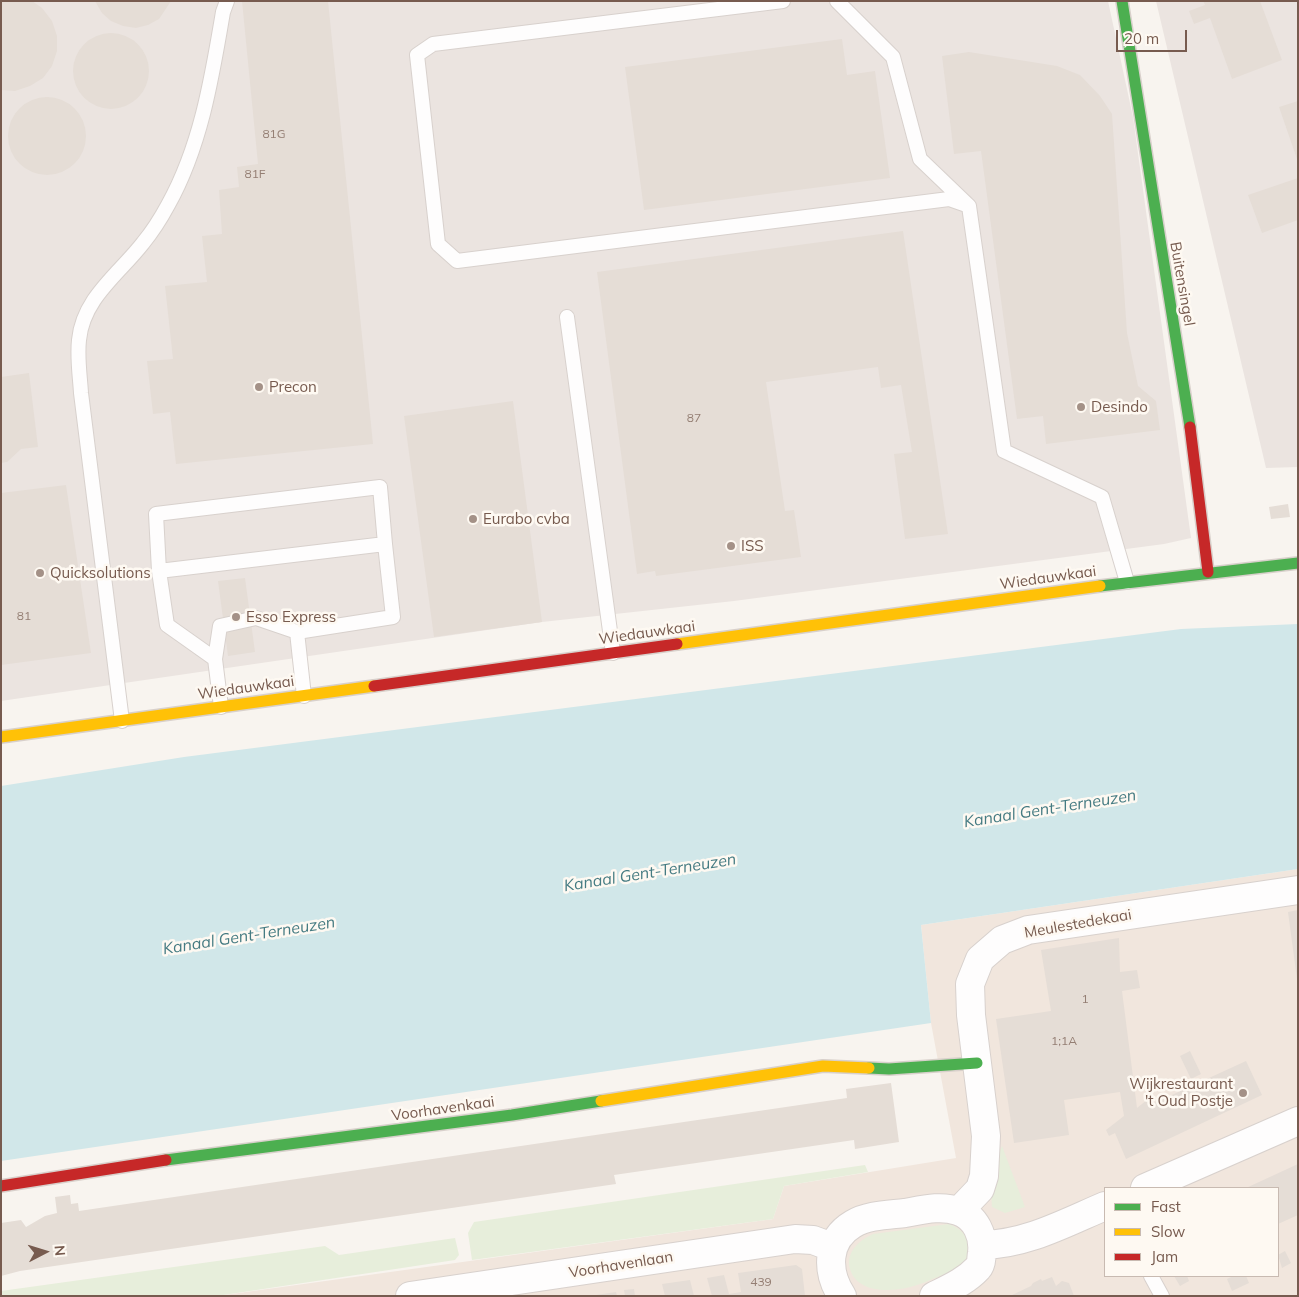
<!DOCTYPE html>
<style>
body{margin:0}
#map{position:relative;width:1299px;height:1297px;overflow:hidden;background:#f8f4ef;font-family:Mulish,sans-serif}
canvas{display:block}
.frame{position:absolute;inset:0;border:2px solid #775b4f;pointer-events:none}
.legend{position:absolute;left:1104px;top:1187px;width:175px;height:90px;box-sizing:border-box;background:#fef9f2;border:1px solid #c8bab1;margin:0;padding:6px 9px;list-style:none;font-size:15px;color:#775b4f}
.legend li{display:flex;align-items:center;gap:10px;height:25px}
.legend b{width:25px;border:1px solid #c8bab1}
.north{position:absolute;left:20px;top:1227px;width:50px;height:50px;-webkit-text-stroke:4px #fef9f2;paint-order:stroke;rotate:85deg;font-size:14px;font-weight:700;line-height:20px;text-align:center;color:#775b4f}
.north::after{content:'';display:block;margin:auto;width:18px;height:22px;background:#775b4f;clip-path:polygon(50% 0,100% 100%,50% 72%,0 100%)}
.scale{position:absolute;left:1116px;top:30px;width:71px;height:22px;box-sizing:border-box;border:2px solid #775b4f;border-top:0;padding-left:6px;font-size:15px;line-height:18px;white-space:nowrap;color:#775b4f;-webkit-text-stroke:4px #fef9f2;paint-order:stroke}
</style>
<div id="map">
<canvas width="1299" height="1297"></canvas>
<div class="frame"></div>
<ul class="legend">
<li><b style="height:6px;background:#4caf50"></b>Fast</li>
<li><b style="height:6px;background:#ffc107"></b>Slow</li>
<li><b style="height:6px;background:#c62828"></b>Jam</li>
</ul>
<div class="north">N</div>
<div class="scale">20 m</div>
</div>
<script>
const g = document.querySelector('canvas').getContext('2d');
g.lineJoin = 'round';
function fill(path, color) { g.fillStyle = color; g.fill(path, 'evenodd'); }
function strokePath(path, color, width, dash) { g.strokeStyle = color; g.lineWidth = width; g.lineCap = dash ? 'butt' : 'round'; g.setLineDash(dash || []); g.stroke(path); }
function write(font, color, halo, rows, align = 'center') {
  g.font = font + ' Mulish,sans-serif'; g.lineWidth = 5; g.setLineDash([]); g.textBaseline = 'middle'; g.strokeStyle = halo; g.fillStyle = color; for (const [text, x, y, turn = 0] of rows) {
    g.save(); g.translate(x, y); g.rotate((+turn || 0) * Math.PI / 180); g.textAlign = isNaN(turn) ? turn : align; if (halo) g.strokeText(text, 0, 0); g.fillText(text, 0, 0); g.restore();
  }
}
const residential = new Path2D(`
 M1298 869V1296H217L773 1219 784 1186 956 1158 931 1023 921 925ZM1105 1188H1278V1276H1105Z`);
const industrial = new Path2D(`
 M1 1H1108L1133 117 1191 538 1164 544 734 601 542 622 1 701Z
 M1156 1H1298V467L1266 468Z`);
const green = new Path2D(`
 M1002 1146 1025 1207 1005 1213 992 1207C990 1186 993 1165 1002 1146Z
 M865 1165 868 1172 784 1186 773 1219 472 1260 468 1233 474 1222Z
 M949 1224C963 1229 976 1243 966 1259 959 1271 942 1275 930 1280 901 1294 854 1297 849 1265 848 1250 860 1240 873 1234Z
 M455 1238 459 1255 455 1260 217 1296H1V1291L325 1246 339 1255Z`);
const water = new Path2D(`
 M1298 624V869L921 925 931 1023 1 1161V786L184 757 1181 629Z`);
const building = new Path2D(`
 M1 1H32L42 8 52 21 57 36V51L52 66 43 78 30 86 15 91 1 90Z
 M95 1H171L159 19 148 25 136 28 123 26 111 21 102 13Z
 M242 1H328L373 444 176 464 170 412 153 414 147 361 173 359 165 286 207 282 202 236 222 234 219 190 239 187 237 167 258 164Z
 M1203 1H1260L1282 60 1232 79 1210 18 1194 24 1189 11 1205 5Z
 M73 71a38 38 0 1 1 76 0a38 38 0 1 1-76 0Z
 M842 39 847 75 875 71 890 178 644 210 625 67Z
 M969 52 1057 66 1080 75 1100 96 1112 114 1127 333 1138 386 1156 401 1160 430 1046 444 1043 416 1017 419 981 151 954 154 942 56Z
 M8 136a39 39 0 1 1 78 0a39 39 0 1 1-78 0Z
 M1298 101V159H1297L1279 107Z
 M1298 178V220L1262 233 1248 195Z
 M903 231 948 534 905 539 894 454 912 452 901 385 881 388 878 367 766 382 785 511 794 510 801 557 656 576 655 571 637 574 597 272Z
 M29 373 38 447 21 449 7 462 1 463V377Z
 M513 401 542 622 434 637 404 416Z
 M66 485 91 653 1 665V493Z
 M1288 504 1290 517 1271 519 1269 507Z
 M245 578 255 652 228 656 218 581Z
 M1298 910V979H1297L1288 912Z
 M1119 938 1120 972 1137 970 1140 988 1122 991 1137 1108 1147 1100 1150 1105 1246 1061 1262 1095 1126 1159 1115 1133 1109 1136 1106 1130 1124 1116 1120 1092 1064 1100 1069 1135 1014 1143 996 1019 1051 1011 1041 950Z
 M1190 1051 1201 1074 1191 1079 1180 1056Z
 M891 1083 899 1142 855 1149 854 1140 614 1175 616 1184 20 1271 1 1276V1223L21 1220 26 1227 45 1216 57 1213 55 1197 70 1195 71 1204 78 1203 79 1211 847 1098 846 1089Z
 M1298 1164V1215L1278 1224V1188H1246Z
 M1285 1251 1291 1263 1282 1268 1278 1255Z
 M796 1265 802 1269 805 1296H712L707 1278 724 1275 729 1294 741 1292 738 1273Z
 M1174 1276H1187L1189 1281 1180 1286Z
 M1233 1276H1246L1249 1283 1232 1291 1227 1279Z
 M1052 1277 1056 1286 1062 1281 1069 1283 1074 1296H1010L1031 1286 1033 1283 1041 1279 1042 1281Z
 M690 1280 694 1296H665L662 1284Z
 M634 1289 635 1296H625L624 1290Z
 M616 1292 617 1296H596V1295Z`);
const lane = new Path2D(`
 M783 1 433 44 417 55 438 244 457 261 949 199 969 206
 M837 1 893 57 920 159 969 206 1004 451 1102 497 1127 582
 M567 317 613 653
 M159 571 156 514 380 487 385 544
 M215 659 220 626 256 618 297 632
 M221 707 215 659 167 625 159 571 385 544 393 617 297 632 304 696
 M122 721 81 393C80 376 77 358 79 340 83 298 119 274 143 243 152 232 161 218 168 205 201 146 212 77 223 12L227 1
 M1151 1276 1162 1296`);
const street = new Path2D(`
 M1145 1188 1298 1121
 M959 1211 980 1189 984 1176 986 1136 971 1015 970 984 980 959 1002 940 1028 930 1298 890
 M983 1245C1027 1244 1065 1223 1105 1206
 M410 1296 795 1239 813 1240 832 1247
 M842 1296C826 1272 826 1240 853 1224 868 1215 888 1215 905 1213 922 1210 941 1205 958 1211 976 1217 984 1236 982 1253 981 1258 982 1264 978 1268 966 1281 950 1288 934 1296`);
const fast = new Path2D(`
 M1122 1 1190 427
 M1100 586 1298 563
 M869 1068 889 1069 977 1063
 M166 1160 512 1115 601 1101`);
const slow = new Path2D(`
 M677 644 1100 586
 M1 737 374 686
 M601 1101 823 1066 869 1068`);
const jam = new Path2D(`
 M1190 427 1208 572
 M374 686 677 644
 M1 1186 166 1160`);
const markers = [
 [259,387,5,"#a49187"],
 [1081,407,5,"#a49187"],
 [473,519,5,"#a49187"],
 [731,546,5,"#a49187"],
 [40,573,5,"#a49187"],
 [236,617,5,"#a49187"],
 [1243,1093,5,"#a49187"]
];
const numberNames = [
 ["81G",274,134],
 ["81F",255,174],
 ["87",694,418],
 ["81",24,616],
 ["1",1085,999],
 ["1;1A",1064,1041],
 ["439",761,1282]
];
const streetNames = [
 ["Buitensingel",1182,284,80],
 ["Wiedauwkaai",1048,578,-8],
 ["Wiedauwkaai",647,633,-8],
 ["Wiedauwkaai",246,688,-8],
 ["Meulestedekaai",1078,924,-10],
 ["Voorhavenkaai",443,1109,-8],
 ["Voorhavenlaan",621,1265,-9]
];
const poiNames = [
 ["Precon",269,387],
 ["Desindo",1091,407],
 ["Eurabo cvba",483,519],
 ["ISS",741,546],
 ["Quicksolutions",50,573],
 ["Esso Express",246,617],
 ["Wijkrestaurant",1233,1084,"right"],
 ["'t Oud Postje",1233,1101,"right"]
];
const waterNames = [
 ["Kanaal Gent-Terneuzen",1050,809,-9],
 ["Kanaal Gent-Terneuzen",650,873,-9],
 ["Kanaal Gent-Terneuzen",249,936,-9]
];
fill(residential, '#f1e6dd');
fill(industrial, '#ebe4e0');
fill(green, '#e7eedb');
fill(water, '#d1e7e9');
fill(building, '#e5ddd6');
strokePath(lane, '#d8d1cd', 16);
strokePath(street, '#d8d1cd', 30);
strokePath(fast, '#d8d0cb', 14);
strokePath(slow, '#d8d0cb', 14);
strokePath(jam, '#d8d0cb', 14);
strokePath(lane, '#fefdfd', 14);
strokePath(street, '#fefdfd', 28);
strokePath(fast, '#4caf50', 11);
strokePath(slow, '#ffc107', 11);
strokePath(jam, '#c62828', 11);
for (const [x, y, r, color] of markers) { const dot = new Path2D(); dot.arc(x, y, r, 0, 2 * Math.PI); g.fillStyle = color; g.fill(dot); strokePath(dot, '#fef9f2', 2); }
write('12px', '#947e73', null, numberNames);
write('15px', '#775b4f', '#fef9f2', streetNames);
write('15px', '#775b4f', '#fef9f2', poiNames, 'left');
write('italic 16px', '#457b82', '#fef9f2', waterNames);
</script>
